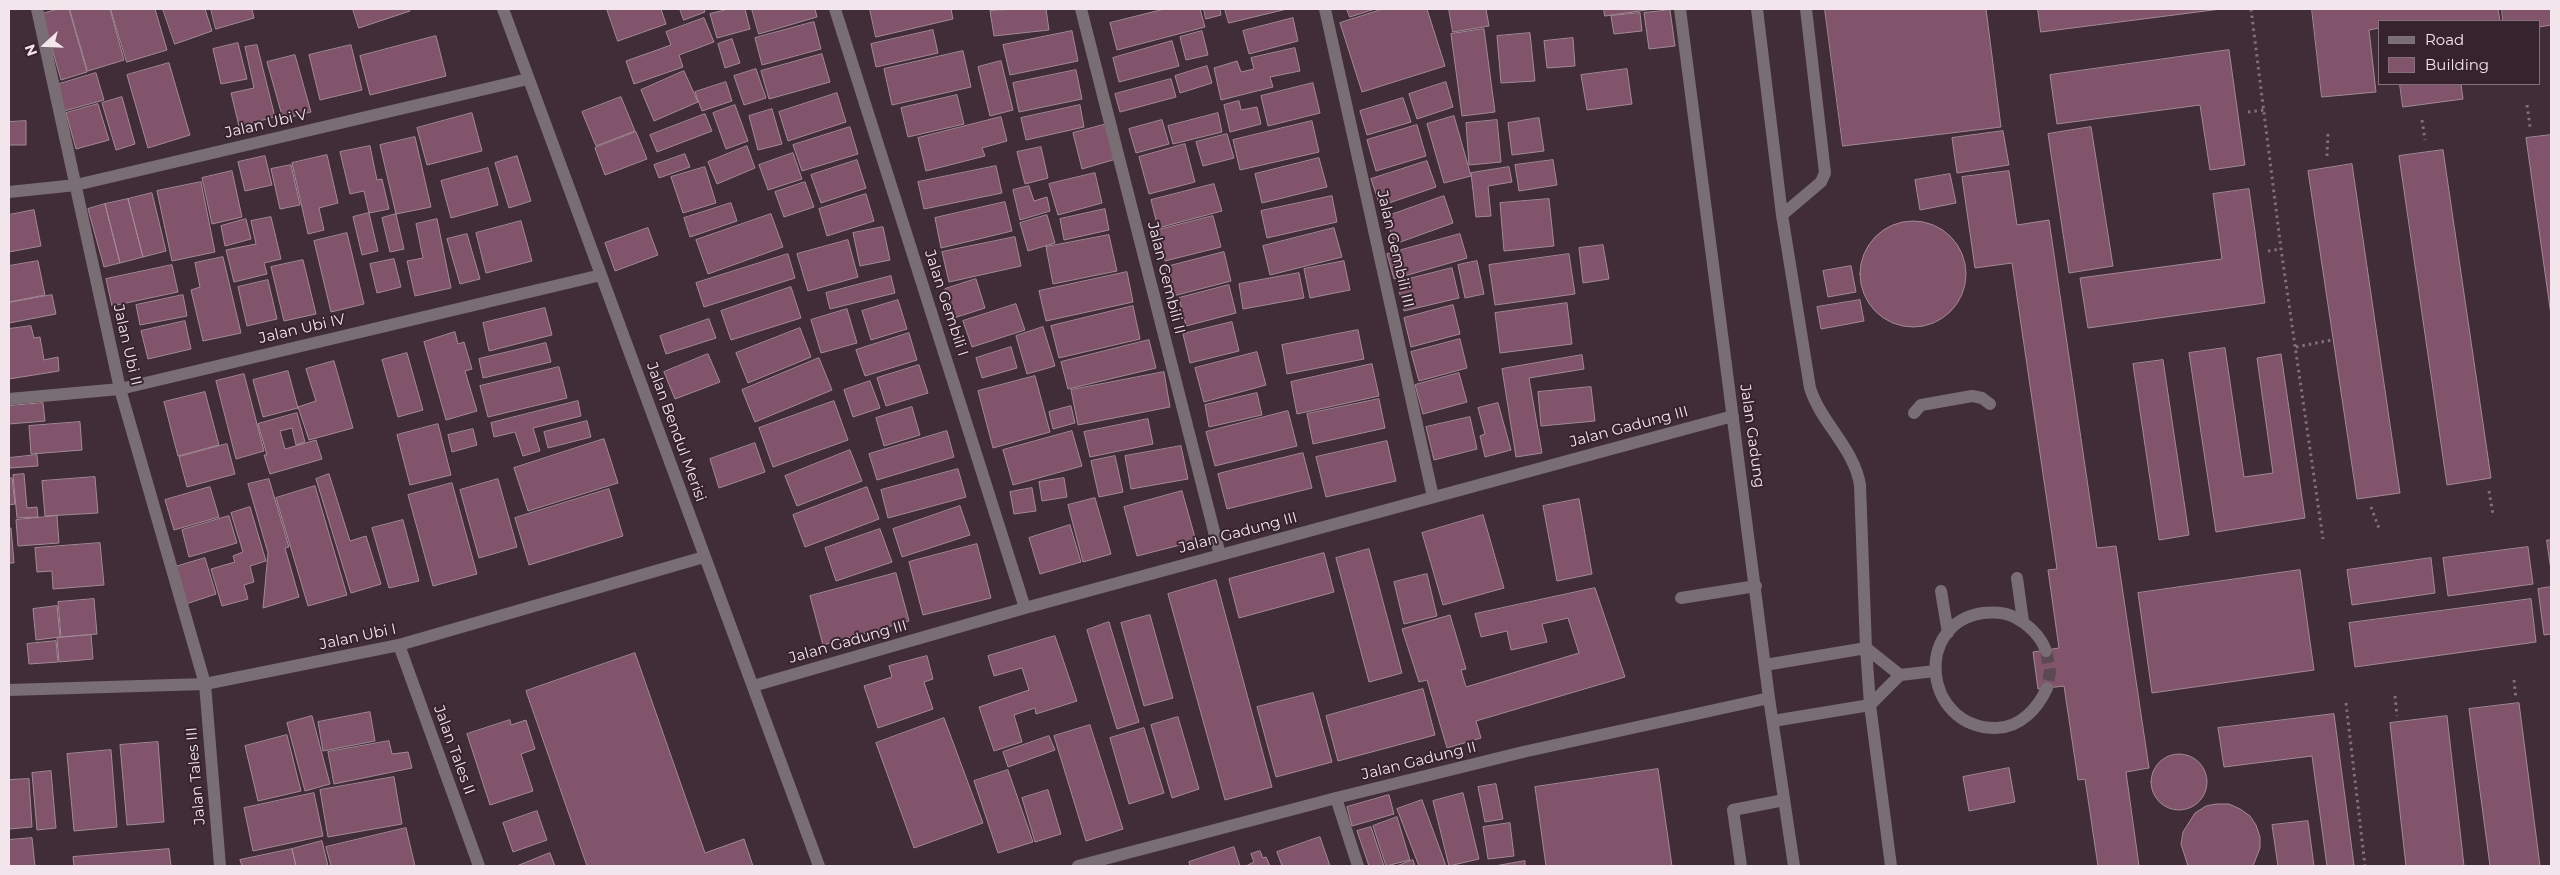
<!DOCTYPE html>
<style>
body{margin:0}
#map{position:relative;width:2560px;height:875px;overflow:hidden;background:#402d37;font-family:Montserrat,sans-serif}
canvas{display:block}
.frame{position:absolute;inset:0;border:10px solid #f2e5eb;pointer-events:none}
.legend{position:absolute;left:2378px;top:20px;width:162px;height:65px;box-sizing:border-box;background:#36232d;border:1px solid #817179;margin:0;padding:6px 9px;list-style:none;font-size:15px;color:#f2e5eb}
.legend li{display:flex;align-items:center;gap:10px;height:25px}
.legend b{width:25px;border:1px solid #817179}
.north{position:absolute;left:20px;top:20px;width:50px;height:50px;-webkit-text-stroke:4px #36232d;paint-order:stroke;rotate:250deg;font-size:14px;font-weight:700;line-height:20px;text-align:center;color:#f2e5eb}
.north::after{content:'';display:block;margin:auto;width:18px;height:22px;background:#f2e5eb;clip-path:polygon(50% 0,100% 100%,50% 72%,0 100%)}
</style>
<div id="map">
<canvas width="2560" height="875"></canvas>
<div class="frame"></div>
<ul class="legend">
<li><b style="height:6px;background:#786e73"></b>Road</li>
<li><b style="height:14px;background:#81546b"></b>Building</li>
</ul>
<div class="north">N</div>
</div>
<script>
const g = document.querySelector('canvas').getContext('2d');
g.lineJoin = 'round';
function fill(path, color) { g.fillStyle = color; g.fill(path, 'evenodd'); }
function strokePath(path, color, width, dash) { g.strokeStyle = color; g.lineWidth = width; g.lineCap = dash ? 'butt' : 'round'; g.setLineDash(dash || []); g.stroke(path); }
function write(font, color, halo, rows, align = 'center') {
  g.font = font + ' Montserrat,sans-serif'; g.lineWidth = 4; g.setLineDash([]); g.textBaseline = 'middle'; g.strokeStyle = halo; g.fillStyle = color; for (const [text, x, y, turn = 0] of rows) {
    g.save(); g.translate(x, y); g.rotate((+turn || 0) * Math.PI / 180); g.textAlign = isNaN(turn) ? turn : align; if (halo) g.strokeText(text, 0, 0); g.fillText(text, 0, 0); g.restore();
  }
}
const building = new Path2D(`
 M58 9H69L87 72 61 80 42 14Z
 M70 9H110L124 60 88 71Z
 M111 9H155L167 50 127 62Z
 M163 9H205L212 31 175 44Z
 M211 9H252L254 18 216 29Z
 M353 9H409L410 11 359 28Z
 M607 9H661L666 24 618 41Z
 M680 9H704L705 12 684 20Z
 M729 9H745L750 29 717 38 710 14Z
 M752 9H815L817 17 759 34Z
 M870 9H951L953 19 876 37Z
 M1014 9H1046L1049 30 994 36 990 11Z
 M1165 9H1200L1205 27 1117 50 1110 23Z
 M1204 9H1220L1221 15 1206 19Z
 M1225 9H1287L1229 23Z
 M1347 9H1375L1350 17Z
 M1383 9H1427L1445 66 1362 92 1340 23Z
 M1449 9H1486L1489 26 1453 32Z
 M1604 9H1654L1605 16Z
 M1825 9H1986L2001 127 1843 146Z
 M2038 9H2221L2041 32Z
 M2312 9H2498L2500 21H2379V28L2369 30 2376 92 2322 97Z
 M2502 9H2551V25L2539 27V21H2503Z
 M1670 10 1675 46 1649 49 1644 13Z
 M1640 13 1642 31 1614 34 1611 16Z
 M704 18 714 42 679 55 683 67 634 84 626 61 671 45 666 32Z
 M1293 18 1298 41 1249 54 1243 31Z
 M814 22 821 49 762 65 755 38Z
 M1484 29 1495 112 1462 116 1451 34Z
 M933 30 938 53 876 67 871 44Z
 M1072 31 1078 61 1010 75 1003 45Z
 M1202 31 1208 55 1186 60 1180 37Z
 M1530 33 1535 81 1501 83 1497 36Z
 M436 36 446 76 370 95 360 56Z
 M1573 38 1575 66 1547 68 1544 41Z
 M732 39 740 63 725 68 718 44Z
 M1172 41 1179 66 1119 82 1113 58Z
 M238 43 247 79 221 84 213 49Z
 M257 45 275 117 239 126 231 93 254 88 245 47Z
 M351 45 362 90 320 100 309 55Z
 M1295 48 1300 71 1270 77 1273 87 1221 100 1214 68 1237 61 1241 72 1254 69 1251 58Z
 M2229 50 2245 165 2210 170 2200 105 2057 124 2050 75Z
 M963 51 971 87 892 105 884 69Z
 M822 54 830 82 769 99 761 71Z
 M295 55 311 112 283 119 267 62Z
 M1001 61 1013 110 990 116 978 67Z
 M169 63 190 135 148 148 127 75Z
 M1207 66 1212 83 1180 93 1175 76Z
 M756 69 766 98 744 105 734 76Z
 M1627 69 1632 104 1587 110 1581 75Z
 M1076 70 1082 99 1019 112 1013 83Z
 M684 71 698 102 654 121 641 90Z
 M96 73 104 100 64 111 56 85Z
 M1171 79 1176 97 1120 112 1115 94Z
 M726 82 732 101 702 111 695 92Z
 M1446 82 1453 107 1417 119 1409 94Z
 M1313 83 1320 113 1268 126 1261 96Z
 M2400 84H2461L2463 99 2403 107Z
 M837 93 846 122 788 141 779 112Z
 M957 95 964 124 908 137 901 108Z
 M122 97 135 144 116 150 102 103Z
 M621 97 635 131 596 146 582 112Z
 M1403 98 1411 122 1367 135 1360 111Z
 M1239 101 1241 110 1257 107 1261 124 1230 132 1224 105Z
 M98 104 109 140 76 149 66 113Z
 M735 105 748 141 726 149 713 113Z
 M1080 105 1084 127 1026 140 1021 118Z
 M772 109 782 144 758 150 749 116Z
 M472 113 482 151 427 165 417 128Z
 M1218 113 1222 132 1173 144 1168 126Z
 M705 114 712 131 657 152 650 135Z
 M1454 116 1471 176 1444 183 1427 124Z
 M1001 117 1007 141 982 148 985 156 926 171 918 138Z
 M1539 118 1544 151 1512 155 1508 123Z
 M1162 120 1169 144 1136 153 1129 129Z
 M1497 120 1501 162 1469 165 1466 123Z
 M26 121V145H9V122Z
 M1312 121 1319 152 1240 170 1233 140Z
 M1107 124 1116 159 1082 169 1073 133Z
 M1417 125 1426 156 1376 171 1367 140Z
 M850 127 858 154 802 171 793 145Z
 M2091 127 2113 266 2069 273 2048 134Z
 M2003 131 2009 165 1957 173 1952 138Z
 M636 132 647 159 605 175 595 148Z
 M1227 134 1234 158 1203 166 1196 142Z
 M2551 135V315L2526 138Z
 M415 137 431 207 396 214 380 145Z
 M1185 144 1195 182 1149 194 1139 157Z
 M370 146 377 180 382 179 389 209 369 213 364 191 350 194 340 152Z
 M747 146 755 168 717 184 708 162Z
 M1041 147 1048 178 1025 184 1017 152Z
 M2443 150 2491 478 2447 485 2399 156Z
 M793 153 802 179 768 190 759 165Z
 M685 154 690 167 659 178 654 165Z
 M327 155 338 203 319 208 324 230 308 234 292 163Z
 M265 156 272 185 245 191 238 162Z
 M517 156 531 201 509 208 495 163Z
 M1319 158 1327 187 1262 203 1255 174Z
 M857 160 866 188 821 203 811 175Z
 M1553 160 1557 185 1519 191 1515 165Z
 M1427 161 1436 187 1380 206 1371 179Z
 M2352 164 2400 493 2357 499 2308 171Z
 M291 165 300 205 280 209 271 169Z
 M996 166 1002 193 924 209 918 182Z
 M705 167 716 203 683 213 671 177Z
 M1509 167 1512 182 1488 186 1491 216 1476 217 1471 173Z
 M488 168 498 205 451 218 441 181Z
 M232 171 242 217 212 224 202 178Z
 M2009 171 2017 225 2049 220 2097 548 2116 546 2149 768 2126 772 2139 866H2098L2085 779 2078 780 2064 686 2038 689 2033 652 2059 648 2048 570 2057 569 2012 263 1975 268 1962 177Z
 M1095 173 1102 203 1058 215 1049 184Z
 M1950 174 1956 203 1920 210 1915 180Z
 M201 182 215 252 172 261 157 191Z
 M805 182 814 207 784 217 775 192Z
 M1214 184 1222 211 1158 228 1151 200Z
 M1029 186 1034 201 1047 197 1050 211 1020 220 1013 190Z
 M2249 189 2265 303 2088 328 2080 278 2222 259 2213 194Z
 M152 193 166 251 143 257 128 199Z
 M866 194 874 221 827 236 819 209Z
 M1332 196 1337 222 1267 238 1261 211Z
 M1444 196 1453 223 1395 244 1385 217Z
 M128 199 143 257 120 263 105 204Z
 M1549 199 1554 246 1504 251 1500 203Z
 M1005 202 1012 231 941 248 935 218Z
 M731 203 737 221 690 237 684 218Z
 M105 204 120 263 104 267 88 209Z
 M1105 209 1109 230 1064 240 1060 219Z
 M34 210 41 246 9 252V215Z
 M369 213 378 251 362 255 353 217Z
 M396 214 404 249 390 252 382 218Z
 M771 214 783 247 708 274 696 240Z
 M1047 215 1055 243 1028 251 1020 223Z
 M1213 216 1221 247 1165 261 1158 230Z
 M271 217 281 259 264 263 267 274 234 282 226 250 256 244 251 221Z
 M246 219 251 239 225 246 221 226Z
 M437 219 451 288 415 296 407 261 423 258 416 224Z
 M1860 274a53 53 0 1 1 106 0a53 53 0 1 1-106 0Z
 M521 221 532 261 486 273 476 233Z
 M883 227 890 260 860 266 853 233Z
 M648 228 658 255 615 271 605 243Z
 M1334 228 1342 257 1270 275 1263 246Z
 M347 233 364 304 331 312 314 241Z
 M467 234 480 279 460 284 447 239Z
 M1460 234 1467 258 1394 279 1387 254Z
 M1109 235 1117 271 1053 284 1046 247Z
 M1015 237 1021 266 949 282 942 252Z
 M848 240 858 277 808 291 797 254Z
 M1603 245 1609 279 1583 283 1579 248Z
 M1224 252 1231 281 1173 296 1166 267Z
 M788 254 795 278 704 307 696 283Z
 M1569 254 1575 294 1495 305 1489 265Z
 M223 257 241 333 203 341 191 290 200 287 195 263Z
 M394 259 401 287 377 293 370 264Z
 M303 260 316 314 284 321 271 267Z
 M38 261 45 295 9 302V266Z
 M1344 261 1350 290 1310 298 1304 269Z
 M1477 261 1484 294 1465 298 1458 265Z
 M172 265 178 292 112 306 106 279Z
 M1851 266 1856 292 1828 297 1823 271Z
 M1452 268 1459 298 1404 311 1397 282Z
 M1127 272 1133 302 1046 321 1039 291Z
 M1299 273 1304 298 1243 309 1239 284Z
 M891 276 895 293 830 309 826 293Z
 M976 279 985 308 954 318 945 289Z
 M268 280 277 319 247 326 238 287Z
 M1229 285 1236 313 1186 326 1179 298Z
 M791 287 801 318 731 340 721 311Z
 M52 295 56 314 9 323V303Z
 M183 295 187 316 140 325 136 305Z
 M898 300 907 329 871 340 862 311Z
 M1860 300 1864 321 1821 329 1817 307Z
 M1567 303 1572 344 1500 353 1495 313Z
 M1016 304 1025 330 972 347 963 321Z
 M1453 305 1460 334 1411 347 1404 318Z
 M1133 306 1140 339 1059 358 1051 326Z
 M545 308 552 335 489 351 483 323Z
 M847 309 857 343 821 353 811 320Z
 M709 319 716 338 666 354 660 336Z
 M185 321 191 349 148 359 141 331Z
 M1232 322 1239 351 1190 363 1183 334Z
 M31 326 34 338 40 337 44 360 58 357 59 371 9 379V329Z
 M1043 327 1055 366 1027 374 1016 336Z
 M800 328 811 357 748 383 736 353Z
 M1358 330 1364 359 1287 374 1282 345Z
 M455 332 458 344 464 342 472 369 465 371 477 411 446 420 424 342Z
 M909 333 917 360 865 376 856 350Z
 M1460 339 1467 368 1419 381 1411 352Z
 M1149 340 1156 368 1068 389 1061 362Z
 M546 343 551 362 483 378 479 359Z
 M1011 347 1017 368 982 378 976 358Z
 M2225 348 2244 477 2273 473 2257 358 2281 354 2305 518 2216 532 2189 353Z
 M1257 352 1266 385 1204 402 1195 368Z
 M407 353 423 410 398 417 382 360Z
 M708 354 720 382 675 399 664 372Z
 M1582 355 1584 369 1529 378 1542 453 1516 457 1502 369Z
 M819 358 832 390 755 422 742 390Z
 M2163 360 2189 535 2159 540 2133 364Z
 M334 361 353 428 309 440 298 407 316 401 306 369Z
 M1372 364 1379 396 1297 414 1291 382Z
 M919 365 928 393 886 406 877 378Z
 M559 367 567 398 488 417 480 386Z
 M288 371 298 408 263 417 253 380Z
 M1164 372 1170 407 1078 425 1071 390Z
 M1459 373 1467 402 1423 414 1415 385Z
 M244 374 264 451 236 459 216 381Z
 M1035 376 1050 432 993 448 978 391Z
 M870 381 880 408 853 417 844 390Z
 M1591 387 1595 421 1541 426 1538 392Z
 M205 392 219 445 178 456 164 402Z
 M1257 393 1262 415 1209 427 1205 405Z
 M1379 399 1385 428 1313 444 1307 414Z
 M578 401 581 416 533 428 540 451 523 456 515 432 494 437 491 423Z
 M834 401 848 440 773 467 759 428Z
 M43 403 45 421 9 424V406Z
 M1498 403 1511 450 1485 457 1480 436 1485 434 1478 408Z
 M1071 406 1075 423 1053 429 1049 412Z
 M912 407 920 435 884 446 876 418Z
 M1288 411 1297 446 1215 466 1206 432Z
 M297 413 305 442 296 445 292 428 280 431 285 449 316 440 322 459 270 474 264 455H267L258 424Z
 M1470 417 1477 449 1434 460 1426 427Z
 M1148 419 1153 444 1090 457 1084 432Z
 M587 421 591 437 548 448 544 432Z
 M80 422 82 450 31 454 29 426Z
 M438 424 451 475 410 485 397 435Z
 M473 429 477 445 452 452 448 435Z
 M947 431 954 457 877 480 869 454Z
 M1072 431 1082 466 1013 485 1003 450Z
 M604 439 618 483 528 511 514 468Z
 M1387 441 1396 481 1326 497 1316 457Z
 M755 443 765 472 719 488 710 459Z
 M227 444 235 474 187 487 179 457Z
 M1181 446 1188 479 1131 489 1125 456Z
 M850 450 862 481 797 506 785 476Z
 M1303 453 1312 488 1227 509 1218 474Z
 M37 455 38 466 10 468 9 458Z
 M1115 456 1123 492 1099 497 1091 461Z
 M958 469 966 497 888 518 881 490Z
 M24 474 27 508 37 507 38 517 17 518 13 475Z
 M329 474 350 541 366 536 381 584 351 593 316 479Z
 M95 477 98 513 45 516 42 481Z
 M9 478H12L15 504 9 505Z
 M1064 478 1067 497 1042 501 1039 482Z
 M269 479 289 547 285 548 299 597 263 608 268 553 248 484Z
 M498 479 517 547 479 558 460 490Z
 M452 483 477 574 433 586 408 495Z
 M315 486 347 595 308 606 276 498Z
 M210 487 219 517 174 530 165 500Z
 M867 487 879 519 805 547 793 515Z
 M1032 488 1036 511 1014 514 1010 492Z
 M609 489 623 536 529 565 515 518Z
 M1182 491 1196 541 1137 556 1124 507Z
 M1095 498 1111 554 1083 562 1068 505Z
 M1579 499 1592 574 1557 581 1543 506Z
 M960 506 970 535 902 557 893 529Z
 M250 507 266 561 250 566 254 582 244 585 248 599 222 606 211 569 235 562 233 556 243 552 231 513Z
 M1483 515 1504 588 1443 605 1422 533Z
 M57 516 59 543 18 546 16 520Z
 M229 516 237 543 189 557 182 530Z
 M403 520 419 581 389 588 372 528Z
 M1070 525 1081 562 1040 574 1029 538Z
 M9 528H11L14 563H9Z
 M880 529 892 562 836 581 825 548Z
 M2547 540H2551V570Z
 M100 543 104 585 53 589 52 571 37 572 35 548Z
 M977 544 991 598 923 615 909 562Z
 M2528 547 2533 584 2448 596 2443 558Z
 M1369 549 1402 673 1369 682 1336 558Z
 M1324 553 1334 592 1239 618 1229 579Z
 M205 558 216 594 186 604 175 567Z
 M2431 558 2435 593 2352 605 2347 570Z
 M2300 570 2314 670 2152 693 2138 593Z
 M896 573 909 621 823 645 810 596Z
 M1427 574 1437 616 1404 624 1394 582Z
 M1216 580 1272 787 1225 800 1168 594Z
 M2551 587V634L2544 635 2538 589Z
 M1595 588 1625 677 1476 721 1481 738 1447 748 1427 680 1419 682 1402 629 1450 615 1466 669 1461 670 1466 687 1579 653 1568 618 1542 624 1547 642 1511 650 1507 631 1481 637 1475 614Z
 M94 599 97 634 61 637 58 602Z
 M2531 599 2536 642 2355 667 2349 623Z
 M57 606 60 637 36 640 33 609Z
 M1150 615 1173 698 1144 706 1121 623Z
 M1109 622 1139 722 1117 729 1087 630Z
 M91 635 93 659 59 662 57 638Z
 M1055 636 1077 701 1036 714 1035 708 1014 715 1022 742 994 751 979 707 1029 690 1022 668 994 676 988 656Z
 M56 641 58 662 29 664 27 644Z
 M635 653 705 853 744 839 753 866H587L526 691Z
 M927 656 933 679 924 682 933 709 878 728 864 686 892 677 889 666Z
 M1423 689 1435 735 1338 761 1326 716Z
 M1313 693 1332 762 1276 777 1257 707Z
 M2519 703 2540 866H2490L2469 709Z
 M370 712 375 741 323 751 318 722Z
 M2334 714 2354 865 2348 866H2327L2312 756 2224 767 2218 728Z
 M312 716 330 784 305 791 287 723Z
 M2447 716 2464 866H2406L2390 723Z
 M1178 717 1199 789 1172 798 1151 725Z
 M944 718 983 823 914 848 876 743Z
 M510 720 511 725 526 720 535 749 521 754 533 791 490 805 467 734Z
 M1090 725 1123 829 1086 841 1054 736Z
 M1144 728 1164 793 1129 804 1110 738Z
 M287 735 301 791 258 801 245 746Z
 M1049 736 1055 750 1008 767 1003 752Z
 M389 741 392 754 408 752 412 768 334 784 328 752Z
 M158 742 164 822 127 825 120 745Z
 M111 750 117 827 74 831 67 754Z
 M2151 782a28 28 0 1 1 56 0a28 28 0 1 1-56 0Z
 M2009 768 2015 802 1969 811 1963 777Z
 M1658 769 1672 866H1546L1535 787Z
 M1008 770 1033 842 998 853 974 781Z
 M51 771 56 828 37 830 32 773Z
 M394 777 402 824 328 837 320 790Z
 M29 779 32 827 9 829V780Z
 M1496 784 1503 819 1485 822 1478 787Z
 M1048 790 1061 834 1035 842 1022 798Z
 M314 793 323 836 253 851 244 808Z
 M1463 793 1479 859 1449 866 1433 801Z
 M1389 795 1394 814 1352 826 1347 807Z
 M1422 800 1446 866H1419L1397 809Z
 M2217 804H2229L2240 809 2250 816 2256 825 2260 837V848L2253 866H2188L2181 844 2183 832 2195 813 2206 806Z
 M537 811 547 840 513 852 503 823Z
 M1397 817 1410 860 1386 866 1373 826Z
 M2308 821 2314 866H2278L2272 825Z
 M1510 823 1514 856 1488 859 1483 827Z
 M1371 827 1384 866H1369L1357 831Z
 M406 828 415 866H331L326 847Z
 M1320 837 1330 866H1282L1277 852Z
 M32 838 35 866H9V840Z
 M322 841 328 866H296L292 849Z
 M1234 847 1240 866H1190L1189 862Z
 M169 849 171 866H74L73 857Z
 M292 849 296 866H242L240 860Z
 M1260 851 1263 858 1266 857 1270 866H1246L1254 862 1251 854Z
 M550 853 555 866H517Z
 M1413 860 1415 866H1397Z
 M1525 861V866H1495Z`);
const minorTunnel = new Path2D(`
 M2046 651 2050 672 2047 688`);
const path = new Path2D(`
 M2251 9 2281 249 2323 539
 M2527 105 2530 127
 M2248 112 2264 110
 M2422 120 2425 140
 M2327 156 2328 133
 M2268 251 2281 249
 M2296 347 2332 340
 M2489 491 2493 515
 M2371 507 2380 531
 M2514 680 2516 699
 M2395 696 2397 716
 M2346 703 2365 866`);
const minor = new Path2D(`
 M37 9 120 389 205 684 220 866
 M503 9 819 866
 M835 9 1025 608
 M1081 9 1220 555
 M1325 9 1433 497
 M1680 9 1769 698 1794 866
 M1757 9 1782 215 1810 388C1821 423 1854 448 1860 485L1866 648 1870 705 1891 866
 M9 192 76 185 528 79
 M1782 215 1821 182 1825 173 1806 9
 M9 399 120 389 601 275
 M1914 413 1921 405 1972 396 1982 398 1990 404
 M2017 578 2023 621
 M1941 591 1948 633
 M1681 598 1756 586
 M399 645 479 866
 M2046 651C2040 634 2028 624 2012 616 2003 612 1992 612 1983 613 1913 623 1923 728 1996 728 2020 728 2038 708 2047 688
 M1765 665 1866 648 1900 675
 M753 686 1025 608 1733 416
 M9 690 205 684 399 645 704 557
 M1773 721 1870 705 1900 675 1935 671
 M1336 798 1358 866
 M1078 866 1336 798 1523 752 1769 698
 M1741 866 1733 810 1784 800`);
const streetNames = [
 ["Jalan Ubi V",266,124,-13],
 ["Jalan Gembili III",1395,249,77],
 ["Jalan Gembili II",1166,278,76],
 ["Jalan Gembili I",946,303,72],
 ["Jalan Ubi IV",302,329,-13],
 ["Jalan Ubi II",127,345,77],
 ["Jalan Gadung III",1629,427,-15],
 ["Jalan Bendul Merisi",676,432,70],
 ["Jalan Gadung",1752,436,82],
 ["Jalan Gadung III",1238,533,-15],
 ["Jalan Ubi I",358,637,-12],
 ["Jalan Gadung III",848,642,-16],
 ["Jalan Tales II",454,750,70],
 ["Jalan Gadung II",1419,761,-14],
 ["Jalan Tales III",196,776,-95]
];
fill(building, '#81546b');
strokePath(building, '#a18a95', 1);
strokePath(minorTunnel, '#5b4952', 12, [12, 6]);
strokePath(path, '#817078', 3, [2.5, 4]);
strokePath(minor, '#786e73', 12);
write('15px', '#f2e5eb', '#36232d', streetNames);
</script>
